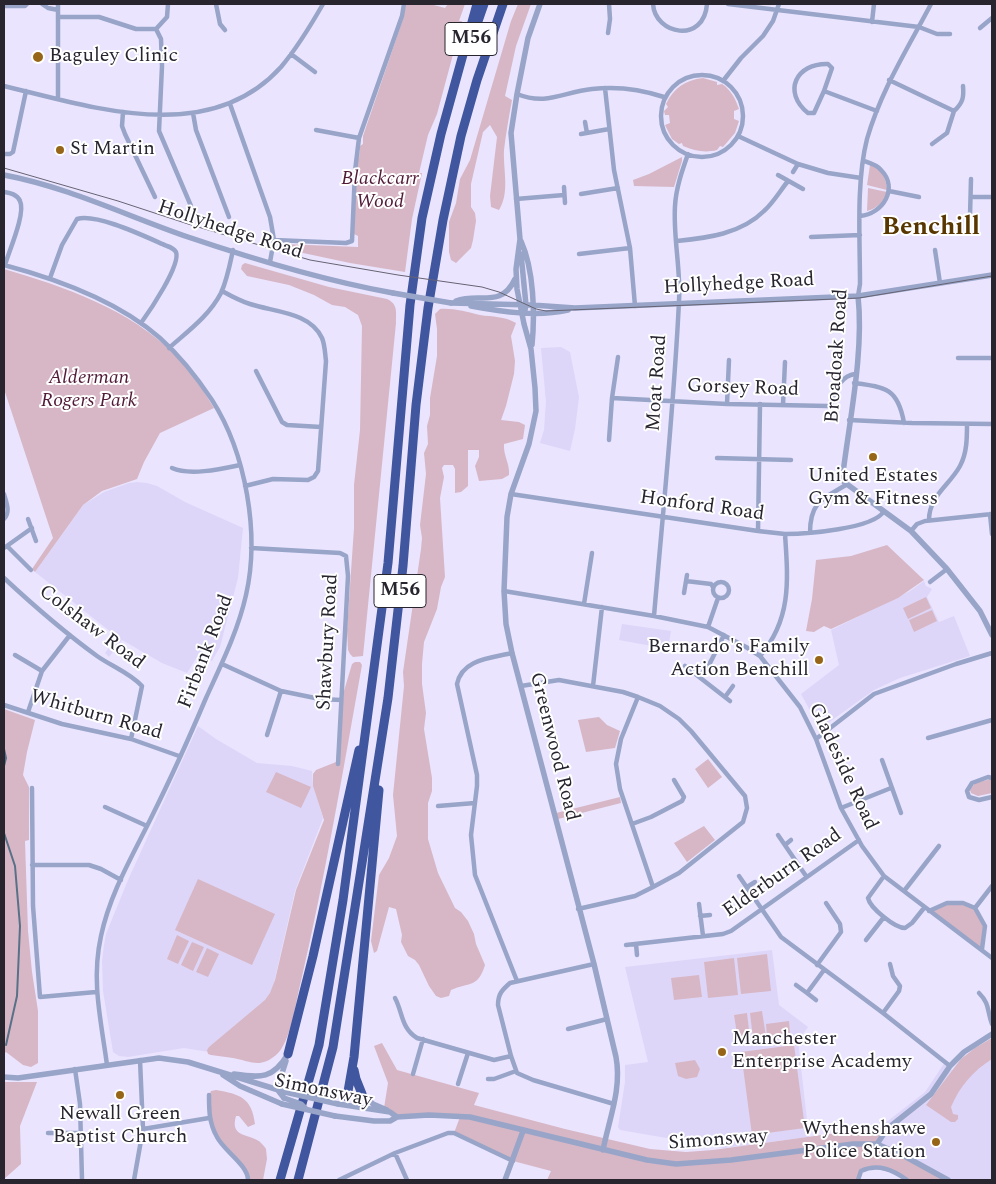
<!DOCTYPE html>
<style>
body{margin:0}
#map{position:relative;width:996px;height:1184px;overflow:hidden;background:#eae4ff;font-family:Spectral,serif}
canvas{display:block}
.frame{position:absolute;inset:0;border:5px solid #28252f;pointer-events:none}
</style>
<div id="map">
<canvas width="996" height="1184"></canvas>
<div class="frame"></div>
</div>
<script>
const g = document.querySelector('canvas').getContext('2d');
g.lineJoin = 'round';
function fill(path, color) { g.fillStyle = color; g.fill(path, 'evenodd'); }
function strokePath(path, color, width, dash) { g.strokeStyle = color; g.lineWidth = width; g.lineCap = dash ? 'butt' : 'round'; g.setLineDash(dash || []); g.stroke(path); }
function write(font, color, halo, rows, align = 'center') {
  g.font = font + ' Spectral,serif'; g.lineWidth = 4; g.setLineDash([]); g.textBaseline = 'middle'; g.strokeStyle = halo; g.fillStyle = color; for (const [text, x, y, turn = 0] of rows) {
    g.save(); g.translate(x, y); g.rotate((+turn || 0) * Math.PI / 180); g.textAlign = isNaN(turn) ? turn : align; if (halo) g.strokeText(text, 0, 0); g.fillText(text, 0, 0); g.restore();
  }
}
const built = new Path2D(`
 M561 347 570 352 579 397 575 429 570 451 540 443 544 430 546 402 541 348Z
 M137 482 147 483 157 486 185 502 243 528 238 578 220 647 212 661 199 654 187 673 162 663 122 640 109 657 105 653 116 639V636L35 572 83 505 104 492 129 483Z
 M924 581 926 586 932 589 927 597 939 622 954 616 970 656 900 678 874 690 821 728 818 725 801 694 839 665 831 630 910 591Z
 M622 624 671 631 668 649 619 640Z
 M198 726 216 739 257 763 292 766 312 771 313 785 323 818 295 891 270 1000 215 1053 184 1048 128 1057 119 1056 113 1052 103 991 102 961 104 945 106 934 128 880Z
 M772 950 779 1005 808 1027 798 1041 809 1137 724 1148 620 1130 618 1127 625 1082V1065L648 1062 625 967Z
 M992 1038V1180H948L877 1144 886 1129 880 1127 925 1092 945 1062 952 1070 961 1059Z`);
const green = new Path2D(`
 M406 4H430L445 8 448 4H465L459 21H462L437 114 428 135 419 173H422L412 219 405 272 350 263 289 250 287 245 283 244 358 247V236L354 234 357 159 359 158 360 146 363 144V136L403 19Z
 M518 4H531L516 46 505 96 512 100C509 116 506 133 504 150 503 170 510 193 499 210L491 207 490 196 497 137 490 125 483 132 471 184V207L475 213 476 221 473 240 471 248 456 263 451 260 449 252V222L456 203 460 179 470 160 511 21Z
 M703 78 717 82V85L722 84C731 90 735 98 739 109L734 111V119L739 121 735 133 723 147 720 146 717 150C705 153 695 151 683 146L682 143 679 144 672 139 665 125 670 123 669 115H665L664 111 668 107 666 104C674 88 685 80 703 78Z
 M682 157V161L674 187 634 186 633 180 649 174Z
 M870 165C882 169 886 178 887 190L867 185Z
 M868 188 887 192C883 202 878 208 867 211Z
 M245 263 329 287 387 299C398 304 396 312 396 323L363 656 353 657 350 654 348 650 347 630 354 528V485L360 430 362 326 358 315 345 307 332 305 314 295 289 285 247 276 241 269 242 265Z
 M4 269C65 287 130 309 176 356 191 371 203 390 214 408L160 433 144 462 137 479 102 491 83 505 35 572 32 569 53 538 4 389Z
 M440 309C453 308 467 312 480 315 493 317 504 316 516 323L511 336 515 361 514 374 506 406 501 420 519 422 525 425 523 439 504 444C503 455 510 464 509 475L502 479 479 481 475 466 479 457V450H468V486L461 492 455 493V469L453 465H444L442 468 444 477 440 498 445 577 441 587 437 609 424 642 422 664V684L426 713 424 729 432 778V791L428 803V839L438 873 455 908 461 912 468 921 474 934 476 944 485 965C478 988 469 982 451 990L449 996 441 998 436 996 429 986 419 965 415 960 408 956 401 942 402 935 396 909 389 907 377 951 374 953 371 941 379 875 389 858 397 836 393 795 404 686 403 672 421 549 422 538 420 525 426 474 424 453 428 444 427 426 430 415V398L437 356V329L435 314Z
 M887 545 924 580 898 598 831 629 824 626 814 632 806 631 812 599 816 560 851 556Z
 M926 597 931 608 908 619 903 608Z
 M932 610 937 621 914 632 909 620Z
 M355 662H360L362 665C343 771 325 877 301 981 296 1000 291 1043 276 1055 260 1069 250 1061 233 1058 226 1057 218 1056 211 1055L208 1054 207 1050 209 1047 265 1000 270 993 275 980 296 890 324 820 313 786V774L316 770 336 762 344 691 352 664Z
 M4 709 35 720 27 752 23 775 29 787V840L25 841 28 931 32 972 38 1011V1063L31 1067 23 1065 6 1052 4 1054Z
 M599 717 607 725 620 731 615 748 586 752 578 720Z
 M708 759 722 777 708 788 695 769Z
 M276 772 311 787 301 808 266 792Z
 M991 779 992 780V793L978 796 971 793 970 790 975 783Z
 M620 797 621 803 558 819 556 813Z
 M704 826 715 840 687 862 674 843Z
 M198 879 275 914 252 965 175 930Z
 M947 903H955L975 908 985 926 982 949 929 911Z
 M177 935 189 941 178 964 167 959Z
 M192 942 204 947 193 971 181 965Z
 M207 948 219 954 208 977 196 972Z
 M767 954 771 991 741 994 737 958Z
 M734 958 738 995 708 998 704 962Z
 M699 975 702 997 674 1000 671 978Z
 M762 1011 766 1037 753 1038 750 1013Z
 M747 1013 750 1039 738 1040 734 1015Z
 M789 1021 790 1033 767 1036 766 1024Z
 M992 1038V1059C973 1071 960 1086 951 1107L953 1114 958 1115V1119L955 1122H951L926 1105 961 1059 975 1048Z
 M382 1043 397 1070 479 1093 474 1105 565 1129 650 1149 686 1152 713 1150 880 1127 887 1129 877 1144 948 1180H907L897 1173 871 1168 861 1171 858 1180H547L551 1171 513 1161 454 1133 460 1117H397L384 1108 388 1083 374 1046Z
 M794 1045 805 1128 752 1135 741 1052Z
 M695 1060 700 1069 697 1077 686 1079 678 1076 675 1063Z
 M4 1082H37L20 1126 21 1164 4 1179Z
 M216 1090C240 1094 252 1098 255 1124L248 1127 239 1116H236C230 1136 246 1134 257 1140 261 1142 264 1146 266 1149L267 1159 263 1180H248C246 1166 231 1158 223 1146 213 1133 204 1105 211 1091Z`);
const stream = new Path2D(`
 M4 749 6 758 4 766
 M4 833 15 866 20 926 17 996 6 1045`);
const minor = new Path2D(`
 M42 4 48 8 58 10
 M216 4 220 24 225 30
 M653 4C655 35 704 44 707 4
 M728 4 919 27 937 34H950
 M4 6H25L27 4
 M58 17H99L136 29H156
 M872 22 874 4
 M980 28 992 18
 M156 29 161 39 162 66 159 131 191 206
 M156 29 167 17 168 4
 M608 33 610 19 609 4
 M291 54 315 72
 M661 116a41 41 0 1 1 82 0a41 41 0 1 1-82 0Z
 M889 80 954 111C963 103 964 97 963 86
 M723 81 741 58 763 36 773 21 779 4
 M4 86C92 107 209 147 281 67 297 48 311 25 323 4
 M605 88 614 170 630 248 635 306
 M824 91 814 113H808C782 92 796 63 828 64L832 68 824 91 877 111
 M517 94C547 106 563 92 592 89 617 86 640 89 664 97
 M58 98V4
 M230 104 270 217 274 240 270 262
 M123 112 122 126 125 134 155 197
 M193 113 196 130 229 217
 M585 122 587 133
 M316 130 359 138
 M581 134 609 129
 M738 136 798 164 828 173 861 178
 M932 144 947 133 954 111
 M4 154H10L13 152 26 91
 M793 172 798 164
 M778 175 803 189
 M564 187 565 203
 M889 191 919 197
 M4 192C10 193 17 194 20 201 26 213 9 251 5 265
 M581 194 618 188
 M971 197H992
 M516 199 564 195
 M860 216C883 214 899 188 881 170 877 165 870 163 864 161
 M970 216 971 179
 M811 237 860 235
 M274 240 346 243 352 241 355 171 359 138 402 16 404 4
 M677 241C707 238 741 234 764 211 773 203 780 191 788 181
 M935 250 940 283
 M579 254 630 248
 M4 265C57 279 118 301 160 338 179 355 198 379 212 400 246 453 260 534 246 595 238 631 221 665 206 698 189 738 171 778 152 816 133 855 110 893 101 936 91 981 101 1020 107 1065
 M50 278 62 245 77 219C97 213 146 237 167 246 170 247 174 249 176 252 181 265 149 312 141 323
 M222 291C231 296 240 301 250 304 274 312 310 312 322 338 325 345 325 354 326 361L318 471 314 477 308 480 273 479 245 486
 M858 296 860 284C860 239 856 182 867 139 881 90 908 48 931 4
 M169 348C188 331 209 316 221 293 227 280 230 264 233 250
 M958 358H992
 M256 371 282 422 287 425 321 427
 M854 383C885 387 898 388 904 423
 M612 398 727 404 828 406 831 405C834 392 840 376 855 374
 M727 404 729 360
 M783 405 785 362
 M849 420 912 423 992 424
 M609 440 612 398 618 357
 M717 458 791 460
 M172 468C190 476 221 469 240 465
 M4 494C6 502 11 512 4 519
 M511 494 758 531C767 532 776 533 785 534 805 534 874 529 884 511
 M990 514 992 534
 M28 519 36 541
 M929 520C929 496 949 486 960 466 967 453 967 438 967 424
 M758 531 760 404
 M911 531 917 524 925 521 992 514
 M810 533C810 502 822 499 846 485
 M7 546 31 570
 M4 548 32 528
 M251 548 340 553 346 556 348 576 338 764
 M4 578C33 605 64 632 97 656 111 666 130 673 142 686L131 739
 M686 581 711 584 713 587
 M713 590a8 8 0 1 1 16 0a8 8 0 1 1-16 0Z
 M930 582 947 569
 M504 591 654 616 708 627 746 647 760 656 800 707 816 739 841 808 862 846 884 876 992 958
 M684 593 687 575
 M584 604 592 553
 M654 616C663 511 674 406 679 301 681 269 673 238 675 206 676 188 682 171 688 154
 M708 627 718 598
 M512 653C491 658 462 659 457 684L477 775V786L471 835 475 875 517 981
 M15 655 42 671
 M760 656C792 619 788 579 785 534
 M222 664 281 691 320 699 341 700
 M685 666 730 701
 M699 677 710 663 724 635
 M521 686 559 680 623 692 638 697 660 706 679 719 691 731 745 796 747 808 743 822 679 873 653 887 635 896 578 909
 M593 686 602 607
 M638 697 621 739 616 764 620 789 653 887
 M725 697 733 686
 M4 705 62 724 131 739 179 756
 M28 712 42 671 70 635
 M267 735 281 691
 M928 738 992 720
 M816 739 874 694 956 664 992 653
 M882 760 901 813
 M992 778 988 777 972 783 967 791 969 797 979 800 992 797
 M32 788 33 906 40 997 96 992
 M438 806 475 803
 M105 807 147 826
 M841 808 891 788
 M632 824 651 817 682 801 684 797 674 780
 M778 835 806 876
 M785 845 791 840
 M32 865H89L101 869 121 880
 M739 876 781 937 883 1013
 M884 876 868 898C870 908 895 928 905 928L912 923 924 908
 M747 887 755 882
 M904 891 939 846
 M699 904 703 936
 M975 908 992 886
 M929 911 947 903H963L975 908 985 926 982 949
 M700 916 710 915
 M866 940 884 917
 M636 944 637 955
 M626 945 723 934 731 931 859 840
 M594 964 510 983C502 990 498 994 498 1005L511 1056 517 1073 533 1080 614 1104
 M890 964 893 976 900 986 899 991 883 1013 950 1066
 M817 965 841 932 840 924 826 903
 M796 985 807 993 824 970
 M807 993 816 1000
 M979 993C990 1004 987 1011 992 1024
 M395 998C403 1013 401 1028 417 1038L494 1060 511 1056
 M568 1029 607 1019
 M75 1069 80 1104 82 1180
 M413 1074 423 1039
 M488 1079H494L516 1071
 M458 1084 468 1053
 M209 1095C209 1110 209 1123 217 1137 224 1151 248 1165 248 1180
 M143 1129 209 1118
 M48 1133H81
 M395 1153 407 1180
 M134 1180 143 1129 140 1060
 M339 1180 395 1153 448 1133H454L513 1161
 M858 1180 861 1171C878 1163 893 1170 907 1180`);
const tertiary = new Path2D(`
 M540 4 528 38 517 94 511 133 520 239 516 269 517 289 524 324 531 349 535 388 536 411 529 444 511 494 507 517 504 591 506 624 512 653 594 964 616 1057C622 1089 609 1119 603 1150
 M4 175C68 187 127 216 188 237 253 259 326 281 393 293
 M521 241C534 270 535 314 532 345
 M521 254 526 305 525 310 521 313
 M858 296C864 351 850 417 843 473L844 482 911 531 947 569 980 611 992 635
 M456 301C479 292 501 309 515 279
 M451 303 532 305 575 308 858 296 992 275
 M471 306C503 312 537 317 568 310
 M234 1074C261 1078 273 1079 288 1054
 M223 1075 240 1086 282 1104
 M4 1077 18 1078 159 1058 188 1062 285 1092
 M362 1094 373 1104 387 1110
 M284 1098 277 1089 286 1061
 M338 1104 390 1112 397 1117
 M335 1116 374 1121H390L397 1117 429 1115 470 1117 647 1160 676 1164 731 1160 853 1144H877L906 1157 948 1180
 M877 1144 887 1129 931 1094 950 1066 964 1052 992 1034
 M505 1180 523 1131`);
const motorway = new Path2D(`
 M476 27 484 4
 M288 1054 313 956 359 750
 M354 1070 356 1079 362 1094
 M347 1097 354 1057 379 790
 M280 1180 319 1045 343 900 388 563 410 305 422 218 441 134 477 4
 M298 1180 333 1047 388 698 403 566 416 405 428 308 443 220 461 136 477 80 503 4`);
const tram = new Path2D(`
 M4 168 118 201 188 224 310 260 398 275 482 287 499 292 536 309 546 311 859 298 992 276`);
const tertiaryBridge = new Path2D(`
 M393 293 451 303
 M285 1092 338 1104
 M284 1098 301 1104 306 1109
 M282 1104 335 1116`);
const markers = [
 [38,57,6,"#966517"],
 [60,150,5,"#966517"],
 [873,457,5,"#966517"],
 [819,660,5,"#966517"],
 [722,1052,5,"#966517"],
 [120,1095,5,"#966517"],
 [936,1142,5,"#966517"]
];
const shields = [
 [471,39,52],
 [400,591,52]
];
const shieldNames = [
 ["M56",471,39],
 ["M56",400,591]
];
const poiNames = [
 ["Baguley Clinic",49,57],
 ["St Martin",70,150],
 ["United Estates",873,477,"center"],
 ["Gym & Fitness",873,500,"center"],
 ["Bernardo's Family",809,648,"right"],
 ["Action Benchill",809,671,"right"],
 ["Manchester",732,1040],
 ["Enterprise Academy",732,1063],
 ["Newall Green",120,1115,"center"],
 ["Baptist Church",120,1138,"center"],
 ["Wythenshawe",926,1130,"right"],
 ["Police Station",926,1153,"right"]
];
const parkNames = [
 ["Blackcarr",380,180],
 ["Wood",380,203],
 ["Alderman",89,379],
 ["Rogers Park",89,402]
];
const streetNames = [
 ["Hollyhedge Road",230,231,18],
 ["Hollyhedge Road",739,285,-3],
 ["Broadoak Road",838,356,-86],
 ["Moat Road",658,383,-86],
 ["Gorsey Road",743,389,2],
 ["Honford Road",702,507,8],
 ["Colshaw Road",91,628,37],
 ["Shawbury Road",329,642,-87],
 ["Firbank Road",207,652,-69],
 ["Whitburn Road",96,716,16],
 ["Greenwood Road",553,747,76],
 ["Gladeside Road",842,767,65],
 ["Elderburn Road",783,874,-35],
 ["Simonsway",323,1092,12],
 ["Simonsway",718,1141,-4]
];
const districtNames = [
 ["Benchill",931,229]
];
fill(built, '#ded6f8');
fill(green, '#d7b7c5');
strokePath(stream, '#587188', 2);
strokePath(minor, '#98a5c8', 4.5);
strokePath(tertiary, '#98a5c8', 5.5);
strokePath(motorway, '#40569e', 9);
strokePath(tram, '#676372', 1);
strokePath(tertiaryBridge, '#98a5c8', 5.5);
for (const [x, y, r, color] of markers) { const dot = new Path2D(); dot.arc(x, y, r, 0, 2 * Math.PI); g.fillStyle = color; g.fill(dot); strokePath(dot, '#fff', 2); }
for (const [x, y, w] of shields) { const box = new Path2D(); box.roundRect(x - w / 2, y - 16.5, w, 33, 4); g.fillStyle = '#fff'; g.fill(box); strokePath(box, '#28252f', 1); }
write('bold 19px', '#28252f', null, shieldNames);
write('20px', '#28252f', '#fff', poiNames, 'left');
write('italic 20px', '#511a37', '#fff', parkNames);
write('20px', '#28252f', '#fff', streetNames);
write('bold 25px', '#583600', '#fff', districtNames);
</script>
